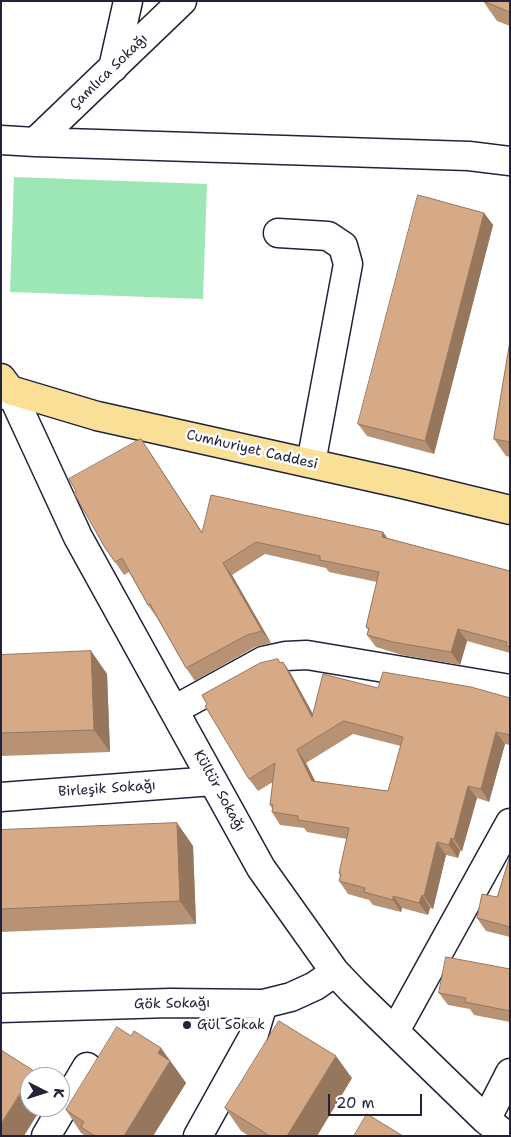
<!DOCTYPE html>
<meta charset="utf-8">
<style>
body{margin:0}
#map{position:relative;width:511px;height:1137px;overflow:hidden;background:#fff;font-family:"Shantell Sans",sans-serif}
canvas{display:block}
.frame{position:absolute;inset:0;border:2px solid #22223b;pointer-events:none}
.north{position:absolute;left:20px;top:1067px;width:50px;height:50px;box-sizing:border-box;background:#fff;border:1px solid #a7a7b1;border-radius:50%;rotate:95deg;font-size:14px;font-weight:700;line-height:20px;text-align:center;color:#22223b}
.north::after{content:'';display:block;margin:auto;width:18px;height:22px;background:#22223b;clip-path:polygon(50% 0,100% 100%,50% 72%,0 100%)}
.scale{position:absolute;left:328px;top:1094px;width:94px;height:22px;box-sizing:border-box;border:2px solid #22223b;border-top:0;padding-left:6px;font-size:15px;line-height:18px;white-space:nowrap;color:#22223b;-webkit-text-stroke:4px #fff;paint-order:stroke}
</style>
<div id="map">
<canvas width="511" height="1137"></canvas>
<div class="frame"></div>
<div class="north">K</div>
<div class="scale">20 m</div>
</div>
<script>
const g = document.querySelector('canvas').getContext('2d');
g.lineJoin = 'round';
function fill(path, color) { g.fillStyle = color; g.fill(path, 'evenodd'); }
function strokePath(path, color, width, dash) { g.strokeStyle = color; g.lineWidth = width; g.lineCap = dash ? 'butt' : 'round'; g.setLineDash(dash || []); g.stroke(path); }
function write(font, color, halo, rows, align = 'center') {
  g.font = font + ' "Shantell Sans",sans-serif'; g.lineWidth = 5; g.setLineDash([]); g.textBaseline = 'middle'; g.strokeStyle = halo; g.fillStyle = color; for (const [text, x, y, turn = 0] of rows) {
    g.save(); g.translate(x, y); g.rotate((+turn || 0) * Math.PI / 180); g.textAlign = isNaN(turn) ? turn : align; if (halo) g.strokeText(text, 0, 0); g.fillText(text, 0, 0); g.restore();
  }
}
const green = new Path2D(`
 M14 177 207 184 203 299 10 292Z`);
const minor = new Path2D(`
 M113 68 128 1
 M1 140 35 142 469 156 510 161
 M35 142 182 1
 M278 233 328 236 343 246 348 264 311 463
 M1 395 10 390 78 537 261 868 335 972 354 992 486 1120 507 1136
 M174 710 263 661 286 656 307 655 510 689
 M1 797 213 781
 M1 1008 170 1003 263 1004 291 997 315 986 335 972
 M395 1031 510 823
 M486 1120 510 1073
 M46 1136 87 1067
 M198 1136 253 1037 263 1004`);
const major = new Path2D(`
 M1 378 10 390 97 416 403 484 510 510`);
const wall = new Path2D(`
 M483 1H510V26L497 21Z
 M484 213 493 225 434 454 367 436 358 424Z
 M510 341V457L506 456 494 439Z
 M149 451 202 532H383L387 538 510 571V653L467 641 460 665 402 655 376 647 367 635 368 630 366 627 377 582 329 572 326 568 265 554 232 575 271 643 255 647 195 681 186 668 157 618 148 605 129 572 124 575 104 546Z
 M91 651 107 674 110 752 1 756V655Z
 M283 662 291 674 313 714 378 688 510 698V745L505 744 489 802 477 798 462 851H460L458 858 446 855 433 909 430 908 428 915 402 908 401 912 373 905 369 900 348 894 339 881 340 876 339 873 347 839 307 832 304 828 280 825 272 812V808L270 805 273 782 258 791 249 779 280 663ZM353 734 401 746 388 791 315 781 306 763Z
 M177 823 193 846 196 924 1 932V830Z
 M510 856V937L486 931 477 918 497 897Z
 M510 969V1022L474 1015 470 1009 448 1005 439 993Z
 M131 1036 161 1048 186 1083 153 1136H86L81 1133 66 1110Z
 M352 1078 317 1136H249L241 1131 225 1108Z`);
const shadedWall = new Path2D(`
 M484 213 493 225 434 454 425 441Z
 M141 439 149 451 211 546 202 533Z
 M383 532 392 545 382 537Z
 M223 563 232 575 271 643 262 631Z
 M458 629 467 641 460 665 451 652Z
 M91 651 107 674 110 752 94 730Z
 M283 662 291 674 321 729 312 717Z
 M496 732 505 744 489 802 481 789Z
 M297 750 306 763 321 793 312 781Z
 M468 786 477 798 462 851 454 839Z
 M177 823 193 846 196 924 180 901Z
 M451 838 460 851 458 858 449 845Z
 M437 842 446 855 433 909 424 896Z
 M422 895 430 908 428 915 419 903Z
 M393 896 402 908 401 912 393 900Z
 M161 1048 186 1083 153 1136H124L158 1053Z
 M336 1056 352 1078 317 1136H287Z
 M34 1071 38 1077H31Z
 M30 1078V1107H42L24 1136H1V1124Z`);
const building = new Path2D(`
 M484 1H510V12Z
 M418 195 484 213 425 441 358 424Z
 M510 341V442L494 439Z
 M141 439 202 533 211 495 383 532 382 537 510 571V647L506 646 507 642 458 629 451 652 393 642 367 635 369 628 366 627 379 572 320 560V556L256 542 223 563 262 631 247 635 186 668 150 604 148 605 122 558 115 562 104 546 74 493 76 491 69 479Z
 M91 651 94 730 1 733V655Z
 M278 659 280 663 283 662 312 717 323 674 378 688 383 672 471 687 510 698V735L496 732 481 789 468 786 454 839 451 838 449 845 437 842 424 896 422 895 419 903 393 896V900L364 892 365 888 339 881 341 874 339 873 349 828 298 820V816L272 812 273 805H270L275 763 249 779 205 706 207 704 202 695 260 663ZM344 721 403 737 388 791 312 781 297 750Z
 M177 823 180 901 1 909V830Z
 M510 856V927L477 918 482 894 497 897Z
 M446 957 510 969V1011L465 1002 466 998 439 993Z
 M279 1021 336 1056 287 1136H270L225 1108Z
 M117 1027 131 1036 134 1031 161 1048 158 1053 170 1061 124 1136H95L81 1127 84 1122 66 1110Z
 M1 1050 34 1071 1 1124Z
 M367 1114 403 1136H354Z`);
const markers = [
 [187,1025,5,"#22223b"]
];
const streetNames = [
 ["Çamlıca Sokağı",109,72,-44],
 ["Cumhuriyet Caddesi",252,450,13],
 ["Birleşik Sokağı",107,789,-4],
 ["Kültür Sokağı",219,791,61],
 ["Gök Sokağı",172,1004,-1]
];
const poiNames = [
 ["Gül Sokak",197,1025]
];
fill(green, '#9de6b6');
strokePath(minor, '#22223b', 31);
strokePath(major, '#22223b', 31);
strokePath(minor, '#fff', 28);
strokePath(major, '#fadf96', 28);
fill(wall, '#b89274');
fill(shadedWall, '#96775e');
fill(building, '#d6aa87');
strokePath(building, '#96775e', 1);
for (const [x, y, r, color] of markers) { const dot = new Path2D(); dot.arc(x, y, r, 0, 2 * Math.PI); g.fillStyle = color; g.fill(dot); strokePath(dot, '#fff', 2); }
write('14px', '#22223b', '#fff', streetNames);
write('14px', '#22223b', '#fff', poiNames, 'left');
</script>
